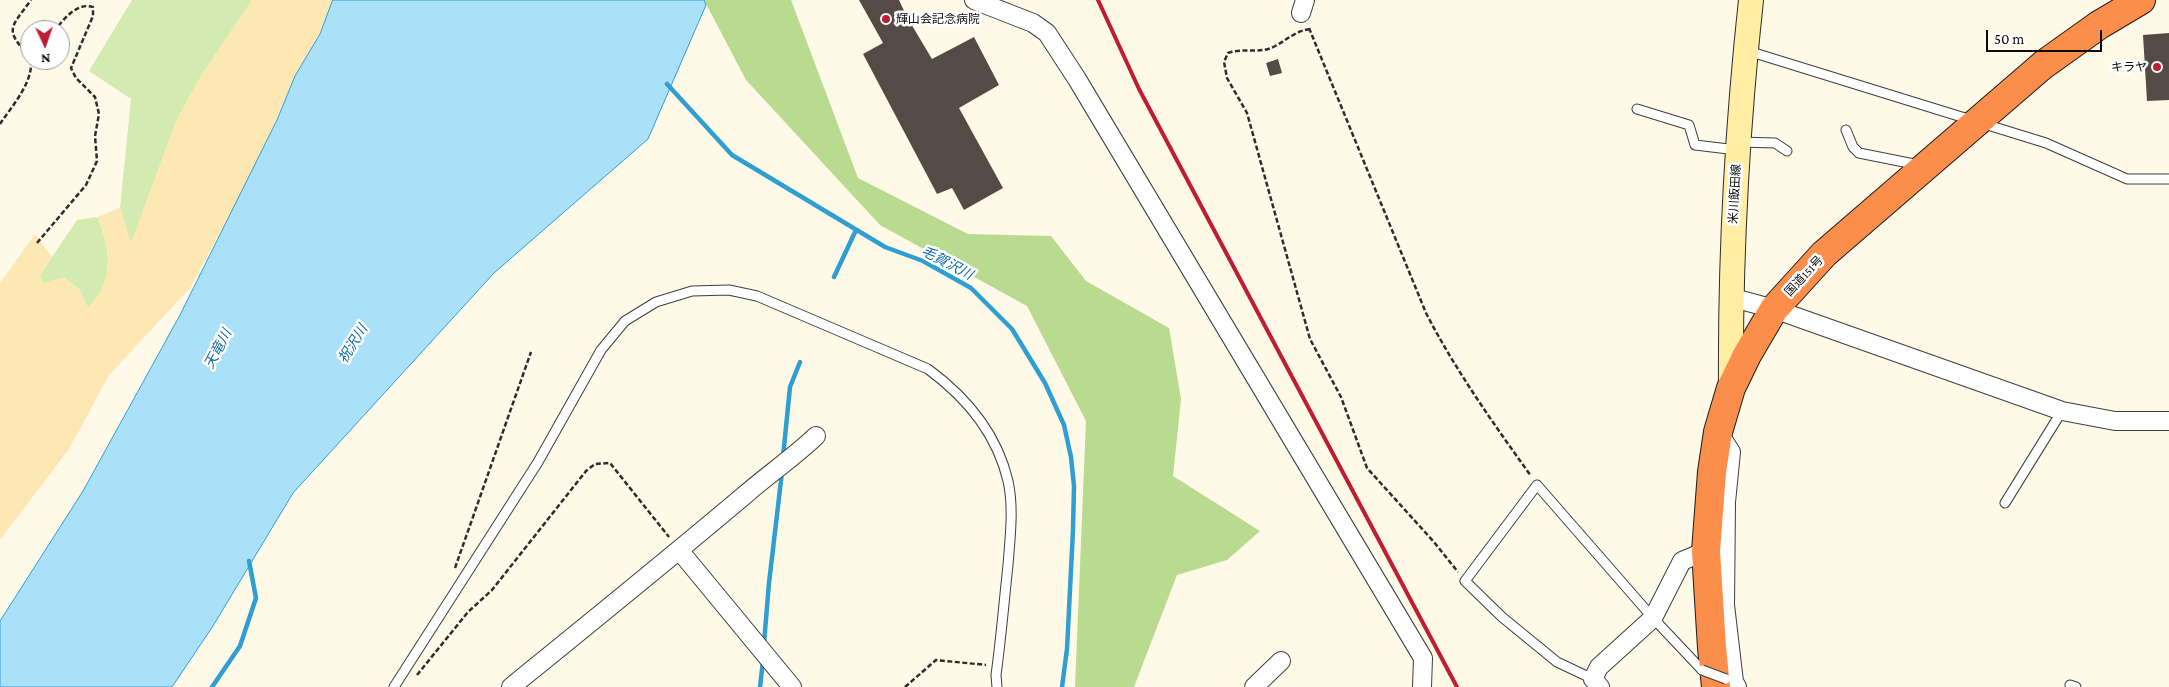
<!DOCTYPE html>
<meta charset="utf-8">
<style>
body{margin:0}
#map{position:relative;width:2169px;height:687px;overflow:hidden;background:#fff9e8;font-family:"Crimson Pro",serif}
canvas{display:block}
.north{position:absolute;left:20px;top:20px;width:50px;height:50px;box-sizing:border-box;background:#fff;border:1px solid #9d9d9d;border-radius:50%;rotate:177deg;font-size:14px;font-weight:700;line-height:20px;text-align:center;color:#0b0b0b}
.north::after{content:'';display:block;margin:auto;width:18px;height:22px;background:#bf1e32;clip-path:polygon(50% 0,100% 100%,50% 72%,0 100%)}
.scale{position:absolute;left:1986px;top:30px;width:116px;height:22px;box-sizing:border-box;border:2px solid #0b0b0b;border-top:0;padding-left:6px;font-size:15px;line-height:18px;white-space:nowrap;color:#0b0b0b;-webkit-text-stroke:4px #fff;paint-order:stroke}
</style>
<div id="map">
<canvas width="2169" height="687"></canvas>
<div class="north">N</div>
<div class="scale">50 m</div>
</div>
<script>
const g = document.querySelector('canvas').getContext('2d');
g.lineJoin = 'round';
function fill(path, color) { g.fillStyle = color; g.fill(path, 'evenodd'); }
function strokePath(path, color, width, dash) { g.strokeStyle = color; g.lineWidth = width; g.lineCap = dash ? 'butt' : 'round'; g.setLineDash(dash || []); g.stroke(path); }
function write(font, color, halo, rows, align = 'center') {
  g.font = font + ' "Crimson Pro","Noto Sans JP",serif'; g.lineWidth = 5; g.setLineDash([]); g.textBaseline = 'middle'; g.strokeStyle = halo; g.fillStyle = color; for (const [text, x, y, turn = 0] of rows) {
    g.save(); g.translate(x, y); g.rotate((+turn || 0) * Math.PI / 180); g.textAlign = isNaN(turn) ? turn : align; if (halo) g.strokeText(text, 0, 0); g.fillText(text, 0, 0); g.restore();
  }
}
const green = new Path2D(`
 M132 0H252L201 76 177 119 131 244 120 208 131 99 89 71Z
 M97 217C107 239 113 266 102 289 99 296 92 302 88 308L79 289 64 278 42 283 40 275 77 220Z`);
const forest = new Path2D(`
 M704 0H791L858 178 968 234 1051 236 1086 281 1169 328 1181 399 1173 476 1260 531 1227 560 1177 575 1134 687H1075L1086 421 1027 306 880 225 746 80Z`);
const sand = new Path2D(`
 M252 0H336L320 34 295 76 255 168 190 288 109 375 69 449 0 540V283L35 234 52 257 40 275 42 283 64 278 79 289 88 308C93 302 99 295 102 289 113 266 107 239 97 217L120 208 131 243 177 119 201 76Z`);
const water = new Path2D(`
 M333 0H704L706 5 648 139 494 273 293 493 213 626 172 687H0V621L83 491 180 315 277 120 295 76 320 34Z`);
const stream = new Path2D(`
 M667 84 732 155 885 247 923 261 971 288 1012 329 1045 383 1064 425 1071 457 1074 486 1073 530 1067 649 1062 687
 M834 277 856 230
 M783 457 790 387 800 362
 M764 643 769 583 782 472
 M212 687 240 646 256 598 249 561
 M760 687 763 661`);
const building = new Path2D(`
 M859 0H899L907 17 932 59 974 37 999 85 959 108 1003 188 964 210 952 188 937 194 863 54 883 43Z
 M2169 33V100L2147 101 2143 35Z
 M1278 59 1282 73 1270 76 1266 63Z`);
const path = new Path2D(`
 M1309 28 1426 313C1456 371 1493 423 1531 476
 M1310 29C1294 31 1285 42 1271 48 1258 53 1242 48 1228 53L1224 62 1227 78 1247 113 1310 339 1341 397 1367 468 1434 542 1458 572
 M30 57C4 29 10 29 31 0
 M0 124C12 106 33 83 31 60
 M37 243 86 185 97 161 95 136 99 114 95 97 76 78 71 68 93 16V7C77 2 64 19 55 30
 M455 568 531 352
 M417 675 468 612 492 590 586 471 595 464 610 463 669 537
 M905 687 936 660 986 665`);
const lane = new Path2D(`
 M1748 51 2046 143 2127 179H2169
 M1637 109 1689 125 1695 145 1737 150
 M1846 130 1853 147 1859 153 1919 165
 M1740 142 1775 143 1787 151
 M2005 503 2062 411
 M1593 679 1557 662 1502 617 1465 581 1537 485 1653 618 1702 670
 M2070 685 2076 687
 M394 687 538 462 601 350 625 321 656 302 692 291 729 290 757 296 928 369C966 397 997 434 1008 481 1014 508 1010 538 1008 565 1004 602 1001 639 996 675L997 687`);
const street = new Path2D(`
 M974 0 1033 23 1047 33 1077 79 1423 658 1422 687
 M1301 13 1305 0
 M1730 297 1774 309 2062 411 2115 421H2169
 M1718 432 1731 452 1726 502 1725 605 1734 682 1737 687
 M679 550 792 687
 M511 687C590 623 669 559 746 494 769 474 794 457 816 436
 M1254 687 1281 661
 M1600 687 1593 679 1599 667 1653 618 1682 561 1706 551`);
const secondary = new Path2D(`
 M1731 388C1730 258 1737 129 1751 0`);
const highway = new Path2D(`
 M1716 687 1712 648 1706 551 1712 472 1718 432 1731 388 1747 355 1774 309 1824 254 2043 65 2099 25 2141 0`);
const rail = new Path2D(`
 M1098 0 1139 89 1457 687`);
const laneBridge = new Path2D(`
 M1702 670 1726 679`);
const markers = [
 [886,19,5,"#bf1e32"],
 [2157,67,5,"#bf1e32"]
];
const poiNames = [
 ["輝山会記念病院",896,19],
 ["キラヤ",2147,67,"right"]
];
const streetNames = [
 ["米川飯田線",1735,194,-87],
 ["国道151号",1804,276,-47]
];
const waterNames = [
 ["毛賀沢川",947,263,28],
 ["祝沢川",353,344,-58],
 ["天竜川",218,349,-62]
];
fill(green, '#d3eab1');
fill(forest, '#b8db90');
fill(sand, '#fde7b3');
fill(water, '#abe1f8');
strokePath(water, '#2f9ed2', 1);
strokePath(stream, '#2f9ed2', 4.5);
fill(building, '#544b47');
strokePath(lane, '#3e3e3e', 11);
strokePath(street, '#3e3e3e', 20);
strokePath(secondary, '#2d2d2d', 26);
strokePath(highway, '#1c1c1c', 30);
strokePath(path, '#2d2d2d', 2.5, [5, 2.5]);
strokePath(lane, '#fff', 9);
strokePath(street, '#fff', 18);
strokePath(secondary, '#ffeea3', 24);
strokePath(highway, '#fb8e4b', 28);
strokePath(rail, '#bf1e32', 4);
strokePath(laneBridge, '#3e3e3e', 11, []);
strokePath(laneBridge, '#fff', 9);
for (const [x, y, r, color] of markers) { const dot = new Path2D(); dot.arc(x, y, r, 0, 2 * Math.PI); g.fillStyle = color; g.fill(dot); strokePath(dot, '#fff', 2); }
write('12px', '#0b0b0b', '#fff', poiNames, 'left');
write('12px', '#0b0b0b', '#fff', streetNames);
write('italic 14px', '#106ca0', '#fff', waterNames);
</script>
